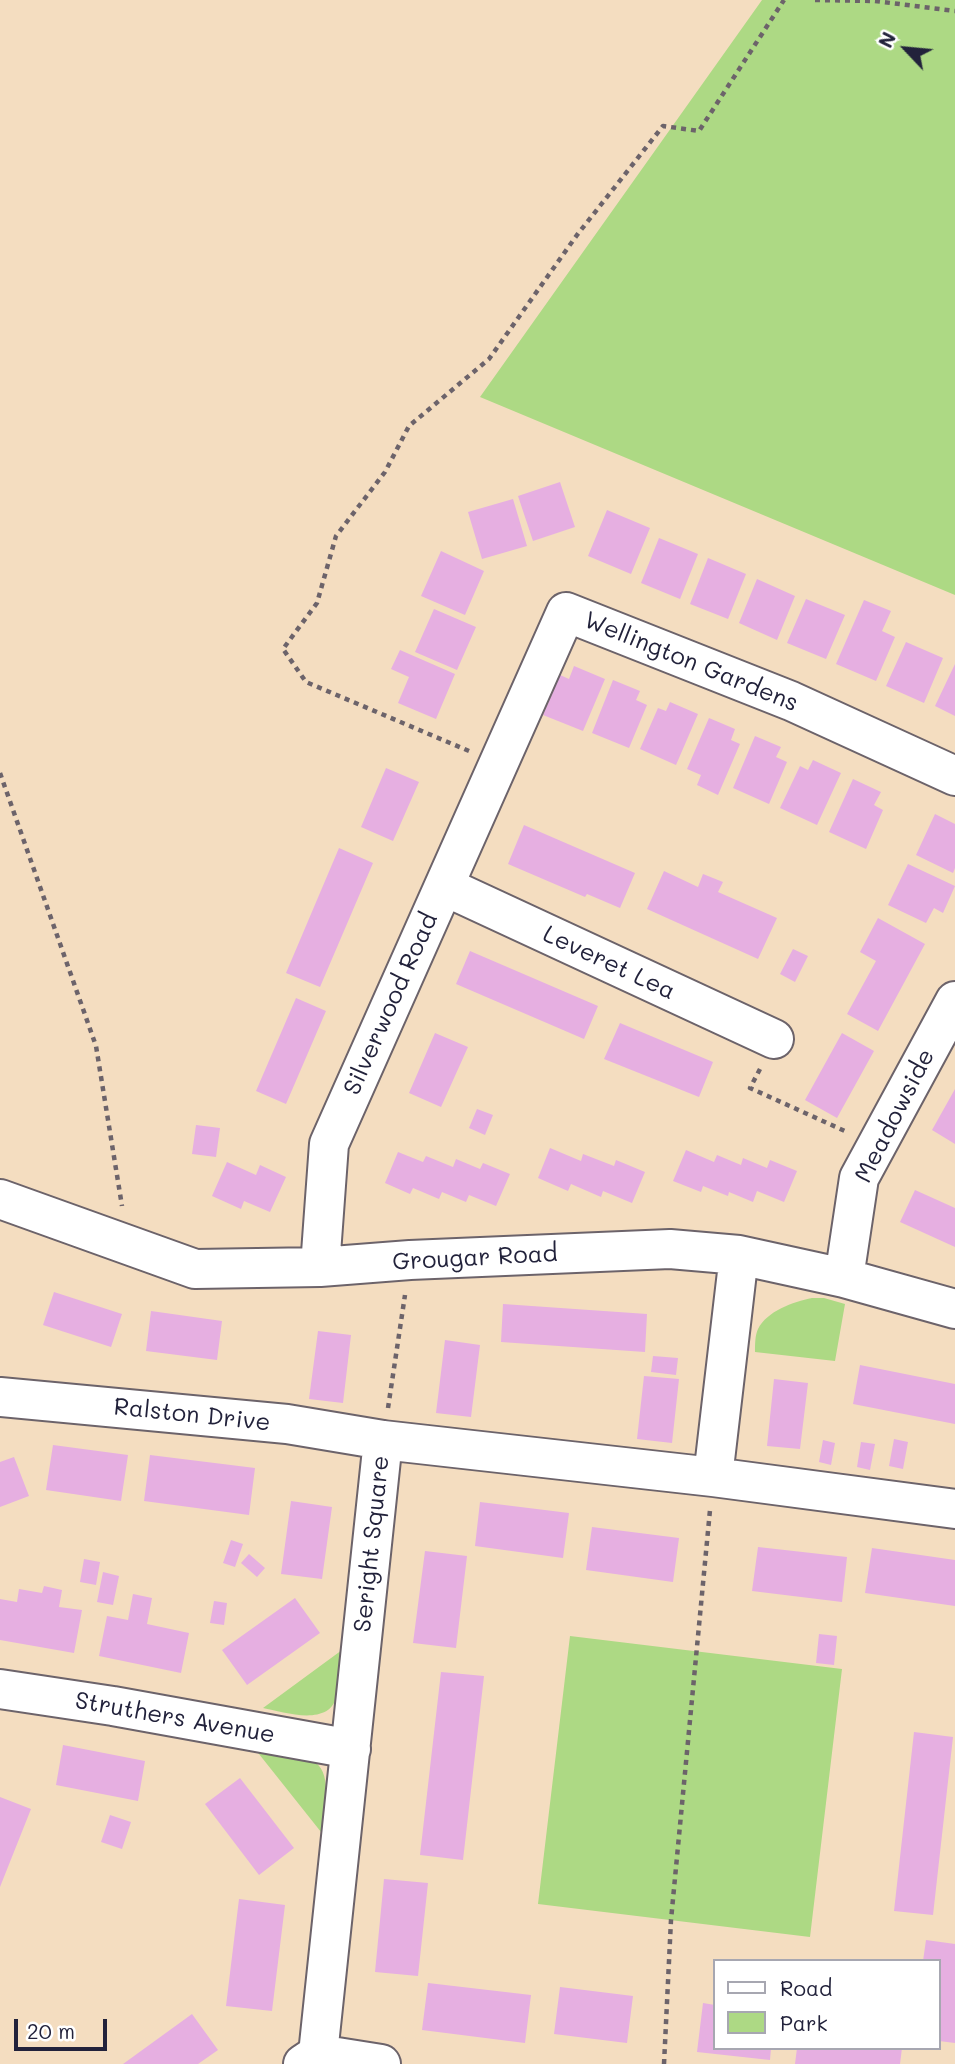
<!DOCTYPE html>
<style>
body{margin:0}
#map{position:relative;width:955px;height:2064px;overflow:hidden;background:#f4ddc0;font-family:Mali,sans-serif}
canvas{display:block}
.legend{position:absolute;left:713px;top:1959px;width:228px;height:91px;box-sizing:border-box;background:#fff;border:2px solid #a7a7b1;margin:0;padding:9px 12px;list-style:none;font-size:21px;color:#22223b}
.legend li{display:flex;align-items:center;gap:14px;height:35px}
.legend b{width:35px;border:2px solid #a7a7b1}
.north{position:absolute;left:871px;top:14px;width:70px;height:70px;-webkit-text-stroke:5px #fff;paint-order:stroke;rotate:296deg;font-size:19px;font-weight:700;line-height:28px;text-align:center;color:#22223b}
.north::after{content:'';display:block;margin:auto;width:24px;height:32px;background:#22223b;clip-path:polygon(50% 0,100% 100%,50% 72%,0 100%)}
.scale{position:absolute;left:14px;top:2019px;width:93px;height:32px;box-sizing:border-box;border:4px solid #22223b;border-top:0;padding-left:9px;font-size:21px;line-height:24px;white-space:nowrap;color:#22223b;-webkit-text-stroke:5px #fff;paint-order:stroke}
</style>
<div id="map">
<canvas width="955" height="2064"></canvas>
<ul class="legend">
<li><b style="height:9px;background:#fff"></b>Road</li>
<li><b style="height:19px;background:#add984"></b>Park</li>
</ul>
<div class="north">N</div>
<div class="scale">20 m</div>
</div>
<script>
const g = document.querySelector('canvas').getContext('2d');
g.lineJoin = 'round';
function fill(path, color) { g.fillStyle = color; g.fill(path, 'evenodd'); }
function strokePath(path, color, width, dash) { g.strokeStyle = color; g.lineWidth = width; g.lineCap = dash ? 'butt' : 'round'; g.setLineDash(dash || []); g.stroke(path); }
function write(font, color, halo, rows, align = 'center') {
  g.font = font + ' Mali,sans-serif'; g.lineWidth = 5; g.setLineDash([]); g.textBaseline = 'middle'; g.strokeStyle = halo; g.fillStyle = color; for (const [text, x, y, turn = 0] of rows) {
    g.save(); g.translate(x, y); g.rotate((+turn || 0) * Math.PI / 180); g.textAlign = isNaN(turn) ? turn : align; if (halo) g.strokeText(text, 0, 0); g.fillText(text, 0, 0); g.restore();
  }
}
const green = new Path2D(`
 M762 0H955V595L480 397Z
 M812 1298H824L845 1304 835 1361 755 1352C755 1345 755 1335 758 1329 767 1311 793 1302 812 1298Z
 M570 1636 842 1669 810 1937 538 1904Z
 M342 1650C340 1664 340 1680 337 1695 330 1728 284 1712 263 1708Z
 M255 1749C267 1751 308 1756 315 1762 334 1776 323 1813 321 1832Z`);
const building = new Path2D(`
 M560 482 575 527 533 541 518 496Z
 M513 499 527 546 482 559 468 512Z
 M607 510 650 528 631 574 588 556Z
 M659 538 698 554 680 599 641 583Z
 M441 551 484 571 465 615 421 596Z
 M708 558 746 574 728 619 690 604Z
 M757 579 795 596 777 640 739 623Z
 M806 599 845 615 826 659 787 643Z
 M864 600 891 611 882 631 895 637 876 681 836 664Z
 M434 609 476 627 457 670 415 652Z
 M906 642 943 658 924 703 886 686Z
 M400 650 455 674 436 719 398 703 409 677 391 669Z
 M955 664V716L935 706Z
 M574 666 605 679 583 731 543 715 560 675 569 679Z
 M613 680 640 691 636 700 647 705 629 748 592 733Z
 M670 702 698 714 676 765 640 749 658 708 666 711Z
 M709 718 735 729 731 740 740 744 718 795 697 785 701 775 687 769Z
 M755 736 781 747 776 757 787 762 769 804 733 788Z
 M813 760 841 773 817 825 780 808 800 766 808 770Z
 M386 768 419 782 393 841 361 827Z
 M853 779 881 792 874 805 883 810 866 849 829 832Z
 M935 814 955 824V868L953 873 916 855Z
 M524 825 635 873 620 908 587 894 585 897 508 864Z
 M339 848 373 863 320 987 286 973Z
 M908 864 955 886 943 913 934 908 926 923 888 905Z
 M664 871 698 887 703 874 723 882 718 892 777 918 758 959 647 909Z
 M878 918 925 944 878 1031 847 1014 876 961 860 952Z
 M793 949 808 956 795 982 780 974Z
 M470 951 598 1006 584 1039 456 984Z
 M296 998 326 1011 286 1104 256 1091Z
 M620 1023 713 1062 699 1097 604 1059Z
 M435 1033 468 1047 441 1107 409 1093Z
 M842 1033 874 1051 837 1118 805 1100Z
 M955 1089V1144L932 1130Z
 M477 1109 493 1115 485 1135 469 1128Z
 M196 1125 220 1128 216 1157 192 1154Z
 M550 1148 581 1161 583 1154 614 1166 616 1160 645 1172 632 1203 603 1191 601 1197 571 1184 568 1191 538 1178Z
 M686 1150 714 1162 717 1155 741 1165 743 1158 767 1168 770 1160 797 1171 784 1202 757 1191 753 1202 729 1192 728 1196 703 1186 701 1192 673 1181Z
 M398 1152 423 1162 426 1156 453 1167 456 1159 480 1169 483 1163 510 1174 496 1206 469 1195 466 1202 442 1192 439 1199 413 1188 410 1194 385 1183Z
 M227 1162 256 1175 260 1165 286 1177 270 1212 244 1201 241 1209 212 1196Z
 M915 1190 955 1208V1247L900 1222Z
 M54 1292 122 1314 111 1347 43 1325Z
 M503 1304 647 1314 645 1352 501 1342Z
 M151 1311 222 1321 217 1360 146 1351Z
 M318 1331 351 1335 343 1403 309 1399Z
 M445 1340 480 1345 471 1417 436 1413Z
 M653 1356 678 1358 676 1375 651 1372Z
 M860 1365 955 1384V1424L853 1404Z
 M644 1376 679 1379 672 1443 637 1439Z
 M774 1379 808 1383 800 1449 767 1446Z
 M894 1439 908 1442 903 1469 889 1466Z
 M823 1440 835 1443 831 1465 819 1462Z
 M861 1442 875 1444 870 1470 857 1467Z
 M53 1445 128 1455 121 1501 46 1490Z
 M150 1455 255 1468 249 1515 144 1501Z
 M14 1457 29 1496 0 1507V1462Z
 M291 1501 332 1507 322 1579 281 1574Z
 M480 1502 569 1513 563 1558 475 1546Z
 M592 1527 679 1538 673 1582 586 1570Z
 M231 1540 243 1544 235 1567 223 1563Z
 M758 1547 847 1557 842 1602 752 1591Z
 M872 1548 955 1560V1606L865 1593Z
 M425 1551 467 1556 456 1648 413 1643Z
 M249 1554 265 1568 257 1577 241 1563Z
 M84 1559 100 1562 96 1585 80 1582Z
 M103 1572 119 1576 113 1605 97 1602Z
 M44 1586 62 1590 59 1607 82 1610 74 1653 0 1640V1599L17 1602 19 1589 42 1593Z
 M133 1594 152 1598 147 1624 189 1633 181 1673 99 1656 107 1616 128 1620Z
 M295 1598 320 1633 247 1685 222 1650Z
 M214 1601 227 1603 224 1625 210 1623Z
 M819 1634 837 1636 834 1665 816 1663Z
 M441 1672 484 1676 463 1860 420 1855Z
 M914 1732 953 1737 933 1915 894 1911Z
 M63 1745 145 1761 138 1801 56 1785Z
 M240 1778 294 1848 259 1875 205 1804Z
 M0 1797 31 1809 0 1887Z
 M110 1815 131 1822 122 1849 101 1842Z
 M384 1879 428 1883 418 1976 375 1972Z
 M239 1899 285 1905 272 2011 226 2006Z
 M926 1940 955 1944V2043L939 2041V1961H923Z
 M428 1983 531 1995 525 2043 422 2030Z
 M560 1987 633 1996 627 2043 554 2034Z
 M703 2003 715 2005V2048H771L770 2060 697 2052Z
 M192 2014 218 2050 198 2064H123Z
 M797 2048H902L900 2064H795Z`);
const path = new Path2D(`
 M815 0 875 1 955 11
 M469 751 306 682 283 649 317 603 336 536 385 472 409 426 489 359 577 235 663 126 699 131 784 0
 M0 773 96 1046 122 1206
 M760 1069 750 1088 847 1132
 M388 1408 405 1295
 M664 2064 671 1920 710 1510`);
const minor = new Path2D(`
 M444 886 774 1039
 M0 1199 195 1269 320 1267 410 1260 670 1249 739 1255 844 1278 955 1309
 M320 1267 329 1144 566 612 791 701 955 776
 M844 1278 859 1178 955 1001
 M0 1397 287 1424 383 1440 713 1477 955 1509
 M713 1477 739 1255
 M0 1689 113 1706 351 1749
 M318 2054 383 1440
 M303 2064 318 2054 381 2064`);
const streetNames = [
 ["Wellington Gardens",691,662,22],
 ["Leveret Lea",609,963,25],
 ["Silverwood Road",391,1004,-66],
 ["Meadowside",895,1116,-63],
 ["Grougar Road",475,1258,-3],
 ["Ralston Drive",192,1415,6],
 ["Seright Square",372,1544,-84],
 ["Struthers Avenue",175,1718,10]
];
fill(green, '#add984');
fill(building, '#e6afe1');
strokePath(minor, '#6c636a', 42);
strokePath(path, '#6c636a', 4.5, [5, 5]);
strokePath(minor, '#fff', 38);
write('24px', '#22223b', '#fff', streetNames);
</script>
